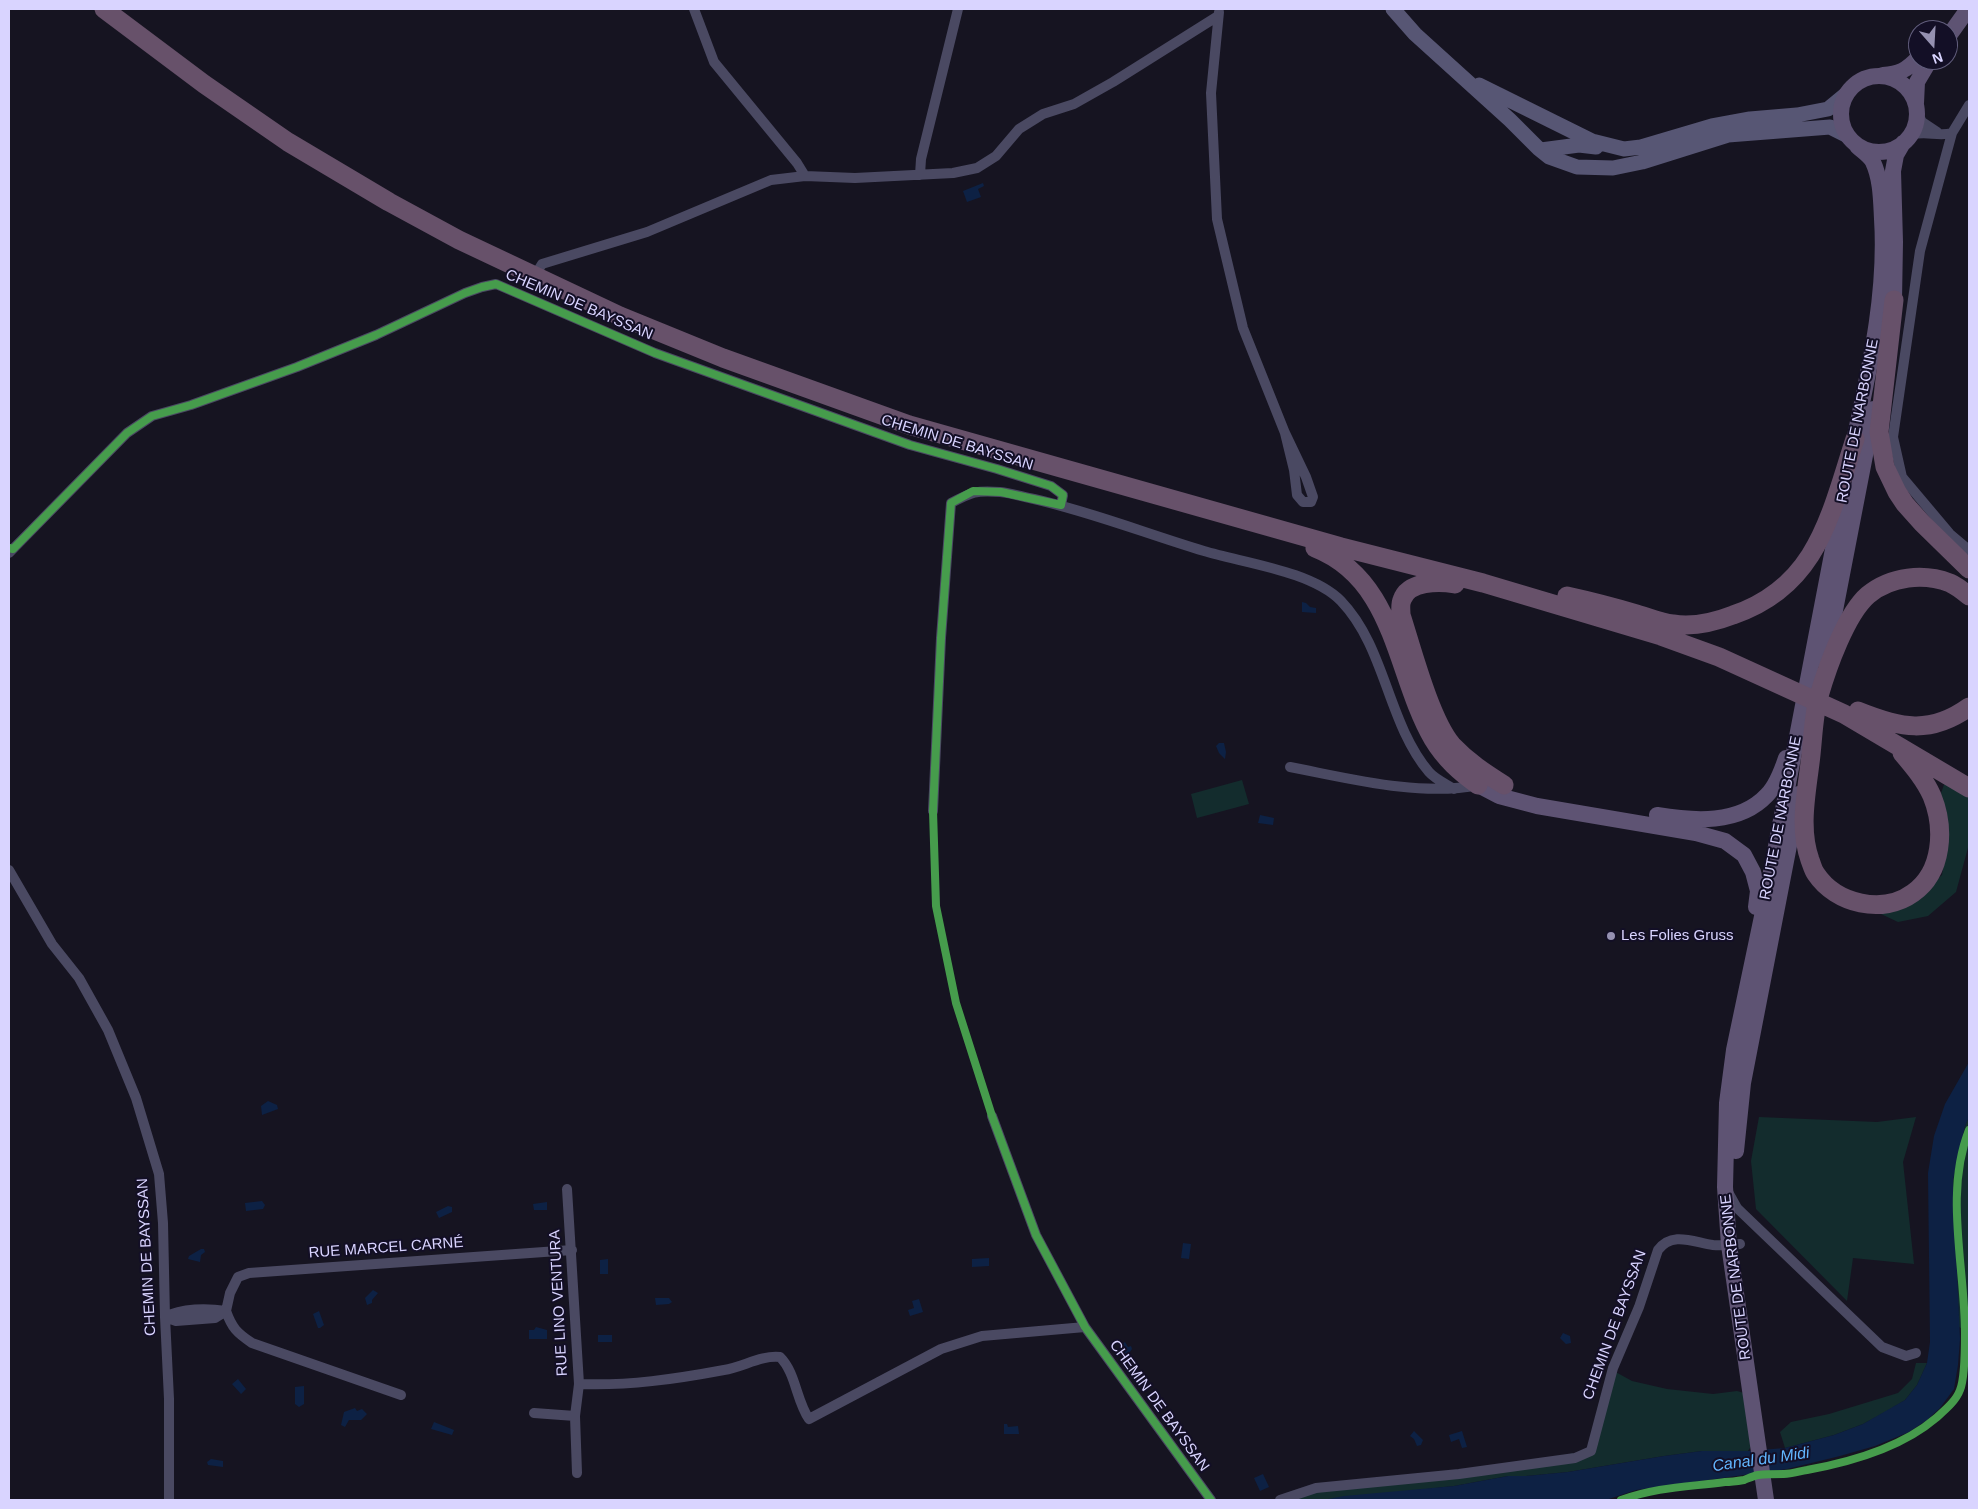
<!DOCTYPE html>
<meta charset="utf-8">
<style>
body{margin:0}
#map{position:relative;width:1978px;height:1509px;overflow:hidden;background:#161421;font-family:Arial,sans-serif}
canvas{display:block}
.frame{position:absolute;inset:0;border:10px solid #d9d4ff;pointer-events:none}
.north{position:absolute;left:1908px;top:20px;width:50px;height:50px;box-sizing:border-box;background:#130f26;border:1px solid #625e7d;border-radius:50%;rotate:161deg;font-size:14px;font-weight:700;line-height:20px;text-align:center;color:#d9d4ff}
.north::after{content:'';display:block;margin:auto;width:18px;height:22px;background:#9591b1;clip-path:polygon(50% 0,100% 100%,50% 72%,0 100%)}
</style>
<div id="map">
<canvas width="1978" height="1509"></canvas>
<div class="frame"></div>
<div class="north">N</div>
</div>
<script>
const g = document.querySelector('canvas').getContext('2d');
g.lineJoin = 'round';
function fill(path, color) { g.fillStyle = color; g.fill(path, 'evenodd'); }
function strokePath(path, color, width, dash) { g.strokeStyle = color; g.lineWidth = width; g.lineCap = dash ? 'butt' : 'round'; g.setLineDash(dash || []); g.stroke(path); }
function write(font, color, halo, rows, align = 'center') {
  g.font = font + ' Arial,sans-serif'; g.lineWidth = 4; g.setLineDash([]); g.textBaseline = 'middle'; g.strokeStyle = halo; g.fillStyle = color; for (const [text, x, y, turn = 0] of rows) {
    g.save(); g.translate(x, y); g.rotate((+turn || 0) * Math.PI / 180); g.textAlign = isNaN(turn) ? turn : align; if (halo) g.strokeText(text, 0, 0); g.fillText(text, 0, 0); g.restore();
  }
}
const green = new Path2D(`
 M1946 779 1969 792V844L1956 892 1928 916 1898 922 1881 914 1915 898 1942 875 1947 837 1940 796Z
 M1242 780 1249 804 1197 818 1191 794Z
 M1759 1117 1877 1122 1916 1117 1903 1162 1914 1264 1853 1258 1847 1301 1756 1209 1751 1161Z
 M1969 1117V1333L1959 1327 1953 1180 1965 1126Z
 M1916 1363H1927L1917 1385 1905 1400 1887 1411 1863 1424 1834 1435 1785 1448 1780 1432 1791 1422 1829 1414 1898 1393 1912 1379Z
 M1612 1370 1632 1381 1667 1389 1713 1394 1737 1391 1751 1395 1757 1437 1748 1451H1702L1664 1456 1568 1472 1526 1476H1508L1454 1486 1324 1500H1280L1297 1494 1459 1474 1591 1450Z`);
const water = new Path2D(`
 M983 183 984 186 978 189 981 197 967 202 963 191Z
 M1302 602 1306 603 1310 607 1316 608V613L1302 612Z
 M1219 743H1224L1226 752 1225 759 1219 753 1216 746Z
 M1260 815 1274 818 1273 825 1258 823Z
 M1969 1062V1117L1965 1126 1953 1180 1960 1339 1958 1365 1954 1389 1940 1408 1927 1420 1909 1432 1875 1446 1840 1456 1787 1469 1636 1490 1606 1500H1323L1344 1496 1454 1486 1508 1476H1526L1568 1472 1664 1456 1702 1451H1748L1785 1448 1834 1435 1863 1424 1905 1400 1917 1385 1927 1363 1930 1342 1928 1173 1934 1136 1945 1104Z
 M268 1101 277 1105 278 1109 262 1115 261 1106Z
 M262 1201 265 1205 263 1209 246 1211 245 1203Z
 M547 1202V1210H534L533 1204Z
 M448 1206 452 1207V1212L439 1218 436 1212Z
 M1183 1243 1191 1244 1189 1259 1181 1258Z
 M201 1249H204L205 1252 201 1255 200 1262 188 1259 189 1256Z
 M989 1258V1266L972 1267V1259Z
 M608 1259V1274H600V1260Z
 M373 1290 378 1293 372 1300V1303L367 1305 365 1298Z
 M655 1298H669L672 1302 669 1304 656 1305Z
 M919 1299 923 1312 910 1316 908 1310 914 1308 912 1301Z
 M319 1311 324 1325 320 1328H318L313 1314Z
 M536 1327 547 1330V1339H529V1330H534Z
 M1563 1333 1570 1336 1571 1343 1566 1344 1560 1338Z
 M598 1335H612V1342H598Z
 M1125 1342 1128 1347 1131 1346 1132 1349 1127 1356 1122 1354 1123 1350 1119 1346Z
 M238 1379 246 1389 241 1394 232 1384Z
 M304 1386V1404L299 1407 295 1404V1387Z
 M355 1408 357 1411 362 1409 367 1414 361 1420H349L345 1427 341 1425 344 1412Z
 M434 1422 454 1430 452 1435 431 1429Z
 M1004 1424H1007L1008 1427 1018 1426 1019 1434H1004Z
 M1414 1431 1423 1440 1421 1445 1417 1446 1414 1439 1410 1436Z
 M1462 1431 1467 1447 1462 1448 1459 1439 1451 1442 1449 1435Z
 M211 1459 223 1461V1467L208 1465 207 1462Z
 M1263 1474 1269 1487 1260 1491 1254 1478Z`);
const street = new Path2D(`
 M694 9 714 62 797 163 805 176
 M1219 12 1211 93 1217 219 1243 328 1285 433 1306 477 1313 497 1311 502H1303L1297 495 1294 470 1285 433
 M1917 112 1922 122 1937 132
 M1952 133 1920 251 1893 437 1902 477 1950 534 1969 550
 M1911 135C1925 130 1938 137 1952 133L1969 105
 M920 175 921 159 958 9
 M534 277 542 264 647 232 771 180 805 176 855 178 953 173 977 168 996 156 1019 129 1043 114 1074 104 1113 82 1218 16
 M9 553 127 433 152 416 191 405 297 367 376 335 465 293 482 287 496 284 655 353 910 445 997 469 1051 486 1063 495 1061 505
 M1290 767C1348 778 1420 797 1478 785
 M933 811 941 638 951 503C972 492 976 490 1000 492 1012 493 1023 497 1034 499 1092 512 1147 534 1204 551 1244 563 1312 571 1341 601 1386 648 1387 722 1429 772 1435 779 1446 784 1454 789
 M9 870 52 944 79 978 108 1030 136 1098 159 1174 163 1223 165 1317 169 1399V1500
 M992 1116 1036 1235 1085 1327 1211 1500
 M567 1189 579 1384 575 1416 577 1473
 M1728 1192 1737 1208 1882 1347 1906 1356 1916 1353
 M226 1311C232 1328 237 1333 252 1343L401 1395
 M165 1317 176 1321 215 1318 226 1311 230 1293 238 1277 249 1273 572 1250
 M165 1317C182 1308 207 1308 226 1311
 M579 1384C628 1386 676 1379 724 1370 743 1367 761 1355 780 1357 796 1373 796 1400 809 1419L941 1349 982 1336 1085 1327
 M534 1413 575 1416
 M1280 1500 1316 1488 1459 1474 1575 1458 1591 1451 1613 1368 1639 1307 1658 1250C1672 1231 1693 1242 1713 1245 1721 1246 1731 1245 1740 1244`);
const secondary = new Path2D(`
 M1393 9 1415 34 1510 120 1539 149 1549 157 1577 167 1613 168 1642 162 1728 135 1830 127 1848 136
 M1479 85 1592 141 1624 149 1641 147 1712 126 1750 119 1797 115 1828 109 1845 95
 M1541 150 1579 145 1596 147`);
const primary = new Path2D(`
 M1948 37 1968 9
 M1883 75C1899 74 1907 70 1918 58
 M1841 114a38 38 0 1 1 76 0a38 38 0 1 1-76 0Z
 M1916 103 1917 82 1930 60
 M1891 313 1894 300 1895 242 1893 171 1896 155 1903 143
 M1852 450C1868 374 1887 297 1882 219 1881 200 1881 179 1873 162 1870 156 1862 151 1857 146
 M1825 662 1874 409
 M1478 785 1499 796 1537 806 1696 833 1725 841 1744 855 1753 872 1758 891 1756 907
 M1657 815C1693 821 1739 825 1767 795 1776 786 1782 770 1786 758
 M1736 1151 1743 1083 1799 794
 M1766 1500 1729 1245 1725 1187 1727 1103 1734 1050 1768 888 1843 497`);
const highway = new Path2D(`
 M104 9 204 84 288 142 389 202 459 240 620 316 723 358 909 425 1341 547 1483 583 1661 636 1719 657 1844 714 1969 788
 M1894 300 1879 432 1885 467 1897 492 1905 504 1922 523 1969 569
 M1315 548C1396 580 1395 673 1433 739 1445 759 1460 772 1478 785
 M1455 584C1439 581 1408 581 1402 600 1400 604 1401 611 1401 615 1412 649 1430 719 1452 745 1468 762 1485 773 1504 785
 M1567 596C1590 601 1613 607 1637 614 1648 617 1661 623 1673 624 1693 627 1715 622 1733 615 1818 586 1830 515 1855 439
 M1858 711C1900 728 1930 735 1969 707
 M1902 753C1913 766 1925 780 1932 796 1945 828 1943 872 1913 893 1883 915 1836 904 1816 874 1813 870 1812 865 1810 860 1799 829 1806 796 1810 763 1813 742 1813 715 1819 696 1827 668 1846 614 1868 595 1891 576 1924 573 1950 583 1957 586 1963 591 1969 596`);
const cycleway = new Path2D(`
 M9 548 13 549 127 433 152 416 191 405 297 367 376 335 465 293 482 287 496 284 655 353 910 445 997 469 1051 486 1063 495 1061 505 1001 492 973 491 951 503 941 638 933 811 936 906 956 1003 992 1116 1036 1235 1085 1327 1211 1500
 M1621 1500C1657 1487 1687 1487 1725 1482 1731 1482 1738 1481 1744 1480 1749 1478 1753 1476 1758 1475 1767 1474 1775 1474 1784 1474 1792 1474 1800 1471 1807 1470 1851 1462 1901 1448 1936 1418 1945 1410 1956 1401 1960 1390 1965 1378 1965 1347 1965 1333 1965 1267 1944 1193 1969 1130`);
const markers = [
 [1611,936,5,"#9591b1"]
];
const streetNames = [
 ["CHEMIN DE BAYSSAN",579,305,23],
 ["ROUTE DE NARBONNE",1858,421,-79],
 ["CHEMIN DE BAYSSAN",957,443,17],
 ["ROUTE DE NARBONNE",1781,818,-79],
 ["RUE MARCEL CARNÉ",386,1248,-4],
 ["CHEMIN DE BAYSSAN",147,1257,-93],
 ["ROUTE DE NARBONNE",1736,1277,-97],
 ["RUE LINO VENTURA",559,1303,-93],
 ["CHEMIN DE BAYSSAN",1615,1325,-70],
 ["CHEMIN DE BAYSSAN",1159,1406,54]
];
const poiNames = [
 ["Les Folies Gruss",1621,936]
];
const waterNames = [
 ["Canal du Midi",1761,1460,-8]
];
fill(green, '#132c2d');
fill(water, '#0d2144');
strokePath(street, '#4a4962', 10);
strokePath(secondary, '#575674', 15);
strokePath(primary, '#5e5373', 16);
strokePath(highway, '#67516a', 19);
strokePath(cycleway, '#469c4c', 8);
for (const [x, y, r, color] of markers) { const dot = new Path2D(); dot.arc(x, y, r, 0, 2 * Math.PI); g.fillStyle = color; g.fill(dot); strokePath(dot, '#130f26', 2); }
write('15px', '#d9d4ff', '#130f26', streetNames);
write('15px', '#d9d4ff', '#130f26', poiNames, 'left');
write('italic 16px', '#62b6ff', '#130f26', waterNames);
</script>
